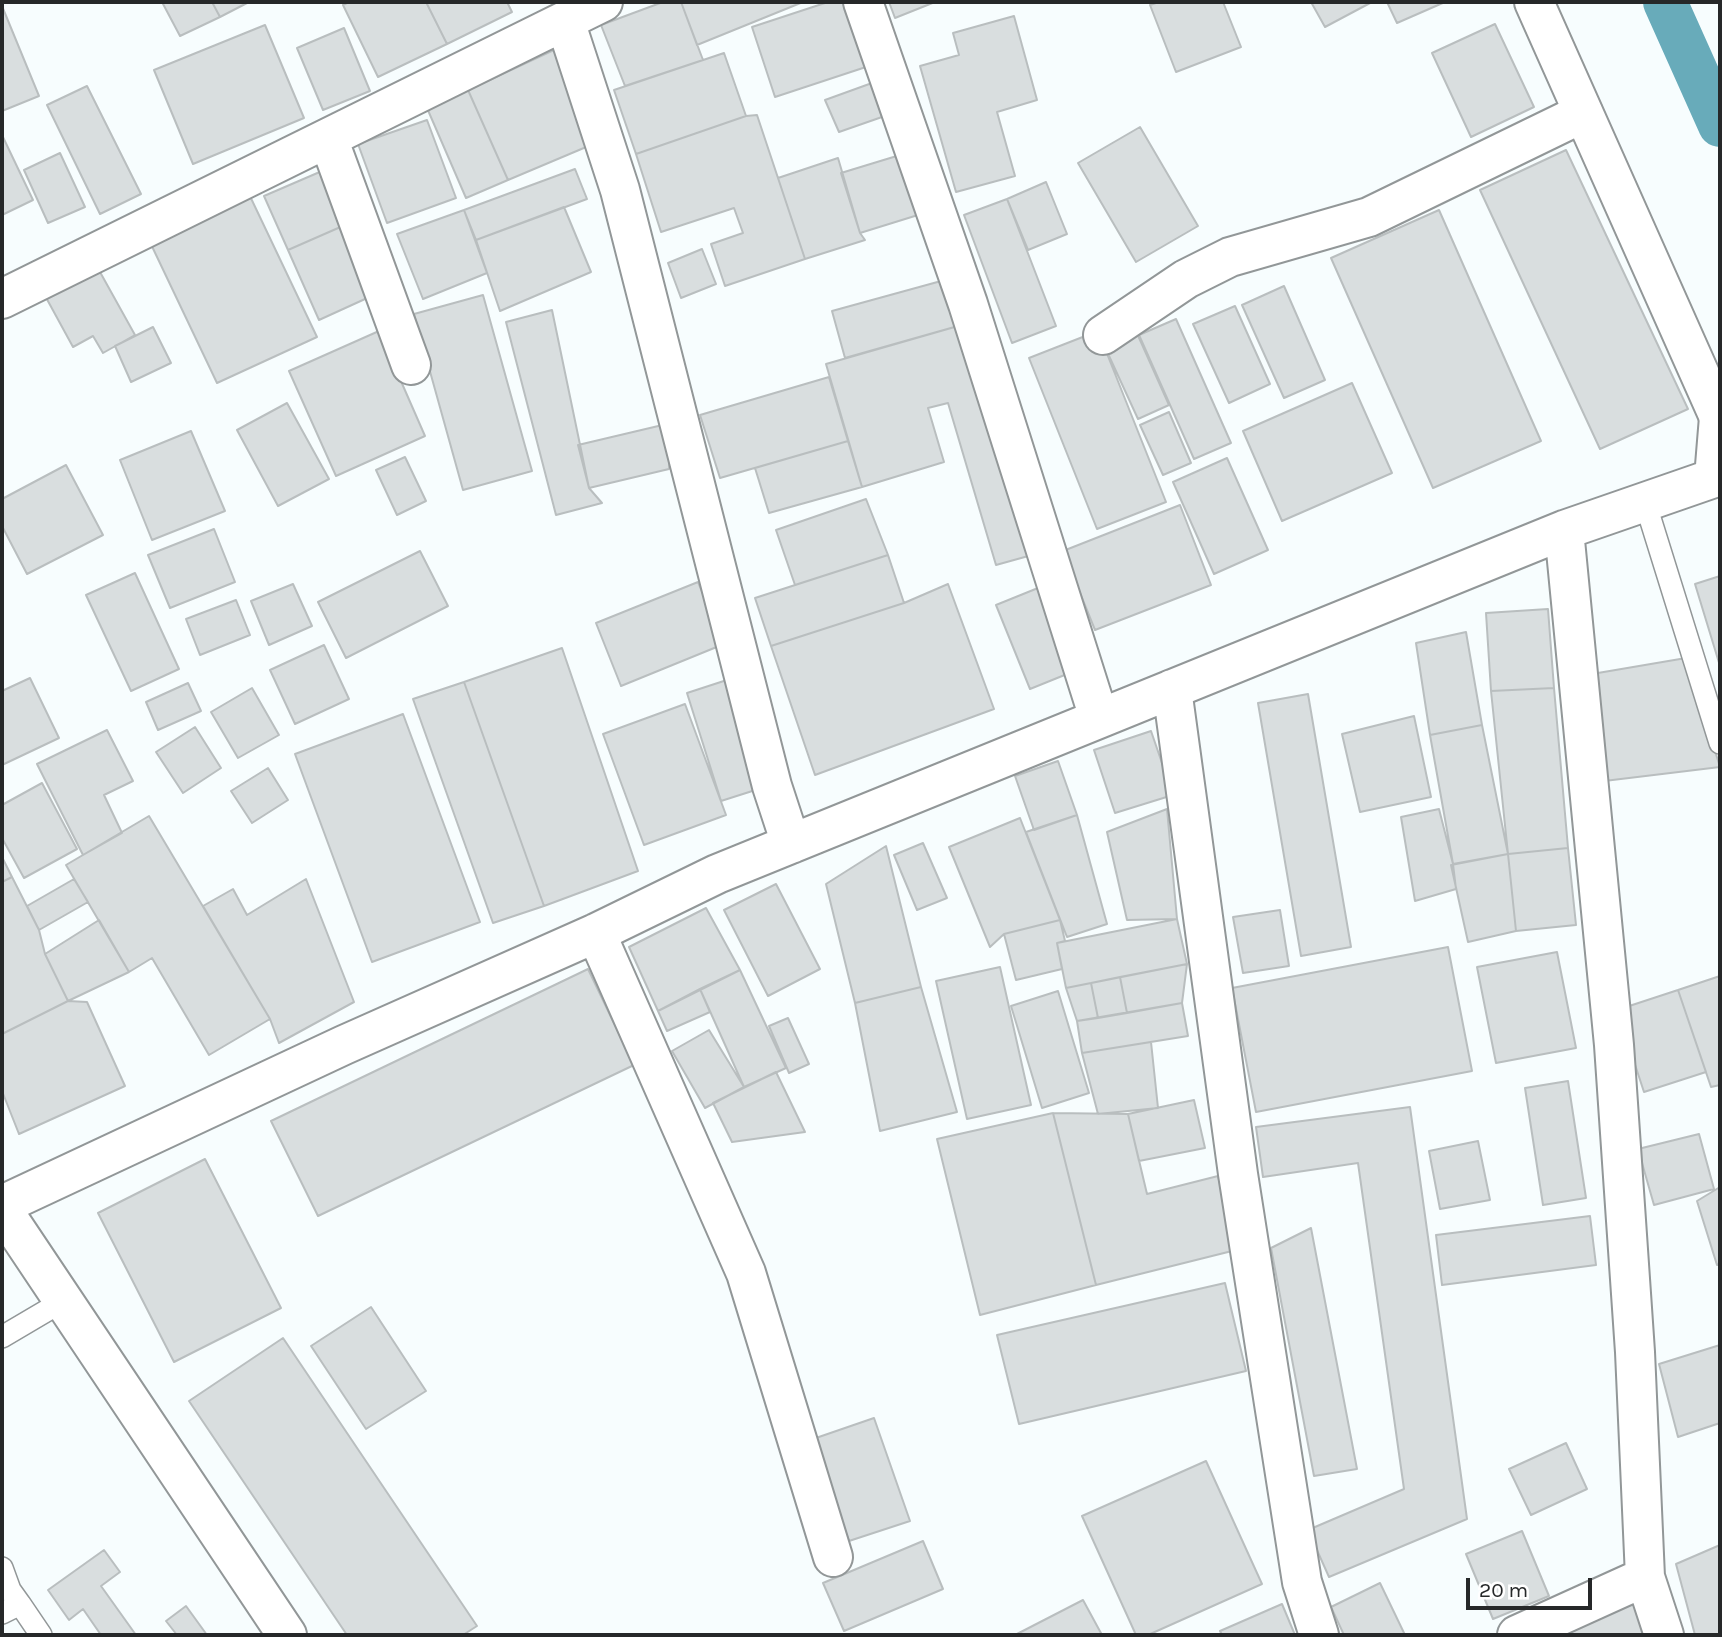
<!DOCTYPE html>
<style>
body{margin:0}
#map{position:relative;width:1722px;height:1637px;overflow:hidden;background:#f7fdfe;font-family:Karla,sans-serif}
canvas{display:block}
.frame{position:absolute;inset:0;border:4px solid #262829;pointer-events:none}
.scale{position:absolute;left:1466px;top:1578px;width:126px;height:32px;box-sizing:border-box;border:4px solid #262829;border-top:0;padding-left:9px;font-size:21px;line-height:24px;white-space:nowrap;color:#262829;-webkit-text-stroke:5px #fff;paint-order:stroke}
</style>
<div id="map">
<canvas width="1722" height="1637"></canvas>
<div class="frame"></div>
<div class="scale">20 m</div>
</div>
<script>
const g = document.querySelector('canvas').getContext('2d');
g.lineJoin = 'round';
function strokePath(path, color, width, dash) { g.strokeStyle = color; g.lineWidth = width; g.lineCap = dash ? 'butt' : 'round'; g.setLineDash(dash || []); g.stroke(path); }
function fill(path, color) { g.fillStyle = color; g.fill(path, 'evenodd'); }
const canal = new Path2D(`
 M1665 2 1720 125`);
const building = new Path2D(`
 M162 2H212L220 17 180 36Z
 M212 2H249L220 17Z
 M349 2H426L447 44 378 77 343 5Z
 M426 2H507L512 12 447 44Z
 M663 2H681L703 60 625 86 601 25Z
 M681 2H803L697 45Z
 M828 2H851L872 65 775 97 752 27Z
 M889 2H935L895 18Z
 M1159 2H1223L1241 47 1176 72 1150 5Z
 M1311 2H1372L1325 27Z
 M1387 2H1445L1397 23Z
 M2 6 39 96 2 111Z
 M1014 16 1037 100 997 112 1015 176 956 192 920 66 959 55 953 33Z
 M1495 24 1534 107 1471 137 1432 53Z
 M265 25 304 118 193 164 154 70Z
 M344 28 370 91 323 110 297 48Z
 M556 49 598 142 508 180 468 90Z
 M724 53 746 116 636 154 614 90Z
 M872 83 882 117 839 132 825 100Z
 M87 86 141 194 100 214 47 105Z
 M468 90 508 180 466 198 427 108Z
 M757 115 805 259 725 286 711 244 743 233 734 208 661 232 636 154 746 116Z
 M427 120 456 198 387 223 358 144Z
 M1140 127 1198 226 1136 262 1078 163Z
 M2 135 33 200 2 215Z
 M1566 150 1688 409 1600 449 1480 190Z
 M60 153 85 207 48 223 24 170Z
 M900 155 918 215 860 233 841 173Z
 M838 158 860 233 865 240 805 259 778 178Z
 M575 169 587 199 476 240 464 210Z
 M322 171 345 225 288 250 264 196Z
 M1046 182 1067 234 1028 250 1007 199Z
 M248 192 317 337 217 383 148 238Z
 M1007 199 1056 326 1012 343 964 215Z
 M564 207 591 272 500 311 476 240Z
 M464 210 487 273 423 299 397 234Z
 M1439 210 1541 441 1433 488 1331 258Z
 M345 225 376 294 319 320 288 250Z
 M702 249 716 284 681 298 668 263Z
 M95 263 135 335 103 353 93 336 73 347 43 292Z
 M952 278 965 324 845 358 832 311Z
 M1284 286 1325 380 1284 398 1242 305Z
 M483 295 532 471 463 490 414 314Z
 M1235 306 1270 384 1229 403 1193 324Z
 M552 310 589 488 602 503 556 515 506 322Z
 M1176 319 1231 443 1194 459 1139 335Z
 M965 324 1032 555 996 565 948 403 928 408 944 462 862 487 826 364Z
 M153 327 171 363 131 382 115 346Z
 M379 331 425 436 336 476 289 371Z
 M1098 331 1166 502 1097 529 1029 358Z
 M1136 331 1169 405 1138 419 1104 345Z
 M829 377 848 441 720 478 700 415Z
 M1352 383 1392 473 1282 521 1243 431Z
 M287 403 329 479 278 506 237 430Z
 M1169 412 1191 463 1163 475 1140 425Z
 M671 423 669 469 589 488 578 445Z
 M191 431 225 511 152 540 120 460Z
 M848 441 862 487 769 513 755 468Z
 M405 457 426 501 397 515 376 470Z
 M1227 458 1268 550 1214 574 1173 482Z
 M66 465 103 535 27 574 2 526V499Z
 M866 499 888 555 795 585 776 530Z
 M1180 505 1211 585 1095 630 1063 551Z
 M214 529 235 582 170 608 148 555Z
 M420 551 448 606 346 658 318 602Z
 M888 555 904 603 771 646 755 598Z
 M135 573 179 669 131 691 86 595Z
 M1720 576V666L1695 584Z
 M698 582 724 644 621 686 596 623Z
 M293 584 312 626 269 645 251 601Z
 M948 584 994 709 815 775 771 646 904 603Z
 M1038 588 1072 672 1030 689 996 605Z
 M236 600 250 635 200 655 186 619Z
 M1548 609 1554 688 1491 691 1486 613Z
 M1466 632 1482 725 1430 735 1416 643Z
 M324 645 349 699 295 724 270 670Z
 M562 648 638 871 544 906 464 682Z
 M1686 658 1720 767 1596 782 1592 674Z
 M30 678 59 738 2 765V691Z
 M733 678 768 786 721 801 687 693Z
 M464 682 544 906 493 923 413 699Z
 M188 683 201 711 158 730 146 702Z
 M252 688 279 735 238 758 211 712Z
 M1554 688 1568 848 1508 854 1491 691Z
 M1308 694 1351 947 1301 956 1258 703Z
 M685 704 726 815 644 845 603 734Z
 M403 714 480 922 372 962 295 754Z
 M1414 716 1431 797 1360 812 1342 734Z
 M1482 725 1508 854 1453 864 1430 735Z
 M195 727 221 768 183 793 156 752Z
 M107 730 133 781 104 795 122 833 83 855 37 764Z
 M1151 731 1173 795 1115 813 1094 750Z
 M1058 761 1077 815 1034 830 1015 776Z
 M268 768 288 800 252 823 231 791Z
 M42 783 77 849 24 878 2 838V805Z
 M1167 809 1177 919 1127 920 1107 832Z
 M1439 809 1453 864 1456 889 1415 901 1401 817Z
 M1077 815 1107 924 1067 937 1026 832Z
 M149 816 270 1019 209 1055 152 958 129 972 66 865Z
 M1020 818 1060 920 1004 934 990 947 949 847Z
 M923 843 947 898 917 910 894 855Z
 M886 846 921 987 855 1003 826 884Z
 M1568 848 1576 925 1516 931 1508 854Z
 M1508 854 1516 931 1468 942 1451 865Z
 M2 857 12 877 2 882Z
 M12 877 39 930 45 954 68 1001 2 1034V882Z
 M74 879 88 902 39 930 27 906Z
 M306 879 354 1002 279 1043 270 1019 203 906 233 889 247 915Z
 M776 884 820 969 768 996 724 910Z
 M706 908 740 970 658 1011 629 947Z
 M1280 910 1289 966 1243 973 1233 917Z
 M1177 919 1187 964 1066 988 1057 943Z
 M99 920 129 972 68 1001 45 954Z
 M1060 920 1065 941 1057 943 1062 969 1016 980 1004 934Z
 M1448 947 1472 1071 1256 1112 1232 988Z
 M1557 952 1576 1048 1496 1063 1477 967Z
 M1187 964 1182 1003 1127 1013 1120 977Z
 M1000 967 1031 1105 967 1119 936 981Z
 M588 969 634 1065 318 1216 271 1121Z
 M740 970 786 1068 744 1087 700 989Z
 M1720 976V1085L1711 1087 1678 990Z
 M1120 977 1127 1013 1098 1018 1091 983Z
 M1091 983 1098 1018 1077 1021 1066 988Z
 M921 987 957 1112 880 1131 855 1003Z
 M700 989 710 1012 667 1031 658 1011Z
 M1678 990 1706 1072 1644 1092 1617 1010Z
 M1058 991 1089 1093 1042 1108 1011 1006Z
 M68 1001 87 1002 125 1086 19 1134 2 1091V1034Z
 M1182 1003 1188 1036 1082 1053 1077 1021Z
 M788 1018 809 1064 789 1073 769 1026Z
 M709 1030 744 1087 705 1108 672 1051Z
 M1151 1042 1158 1108 1098 1114 1082 1053Z
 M776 1072 805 1132 732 1142 713 1103Z
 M1568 1081 1586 1198 1543 1205 1525 1088Z
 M1194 1100 1205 1148 1139 1161 1128 1114Z
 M1410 1107 1467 1519 1329 1577 1308 1530 1404 1489 1358 1163 1263 1177 1256 1127Z
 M1053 1113 1096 1285 980 1315 937 1139Z
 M1053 1113 1128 1114 1147 1194 1218 1176 1236 1250 1096 1285Z
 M1699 1134 1714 1189 1654 1205 1638 1149Z
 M1478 1141 1490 1200 1440 1209 1429 1151Z
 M205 1159 281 1308 174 1362 98 1213Z
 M1720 1187V1264L1717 1265 1697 1201Z
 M1590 1216 1596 1265 1442 1285 1436 1235Z
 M1311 1228 1357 1469 1314 1476 1271 1248Z
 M1225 1283 1246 1371 1019 1424 997 1335Z
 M371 1307 426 1391 366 1429 311 1346Z
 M283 1338 477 1626 463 1635H347L189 1401Z
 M1720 1345V1423L1678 1437 1659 1364Z
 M874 1418 910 1521 849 1541 813 1439Z
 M1566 1443 1587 1489 1531 1515 1509 1469Z
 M1206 1461 1262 1584 1148 1635H1136L1082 1516Z
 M1522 1531 1549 1596 1493 1619 1466 1554Z
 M923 1541 943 1589 844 1631 823 1583Z
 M1720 1545V1635H1695L1676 1564Z
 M104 1550 120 1572 101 1586 136 1635H101L83 1609 69 1620 48 1590Z
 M1380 1583 1405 1635H1344L1331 1607Z
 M1632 1599 1645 1635H1571L1567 1625Z
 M1083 1600 1102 1635H1015Z
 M1282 1604 1295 1635H1222L1220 1631Z
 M186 1606 207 1635H177L166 1621Z`);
const lane = new Path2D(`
 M1645 502 1720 743
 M2 1337 63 1301
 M2 1568 10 1590 20 1604 2 1613
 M20 1604 41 1635`);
const street = new Path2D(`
 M863 2 968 304 1099 718
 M565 21 620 190 772 786 791 844
 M328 138 411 365
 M2 299 603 2
 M1103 335 1186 279 1230 257 1369 217 1583 113
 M1564 530 1614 1045 1635 1352 1645 1577 1664 1635
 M1172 689 1238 1174 1302 1582 1319 1635
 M596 933 746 1273 833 1557
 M2 1205 344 1045 596 933 717 874 1564 530 1714 478 1719 417
 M1517 1635 1645 1577`);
const secondary = new Path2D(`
 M1534 2 1719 417
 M2 1209 287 1635`);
strokePath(canal, '#68abba', 44);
fill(building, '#d9dedf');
strokePath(building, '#b9bebf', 2);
strokePath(lane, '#929798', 24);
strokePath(street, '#929798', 42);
strokePath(secondary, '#929798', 42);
strokePath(lane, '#fff', 21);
strokePath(street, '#fff', 38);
strokePath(secondary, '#fff', 38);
</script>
